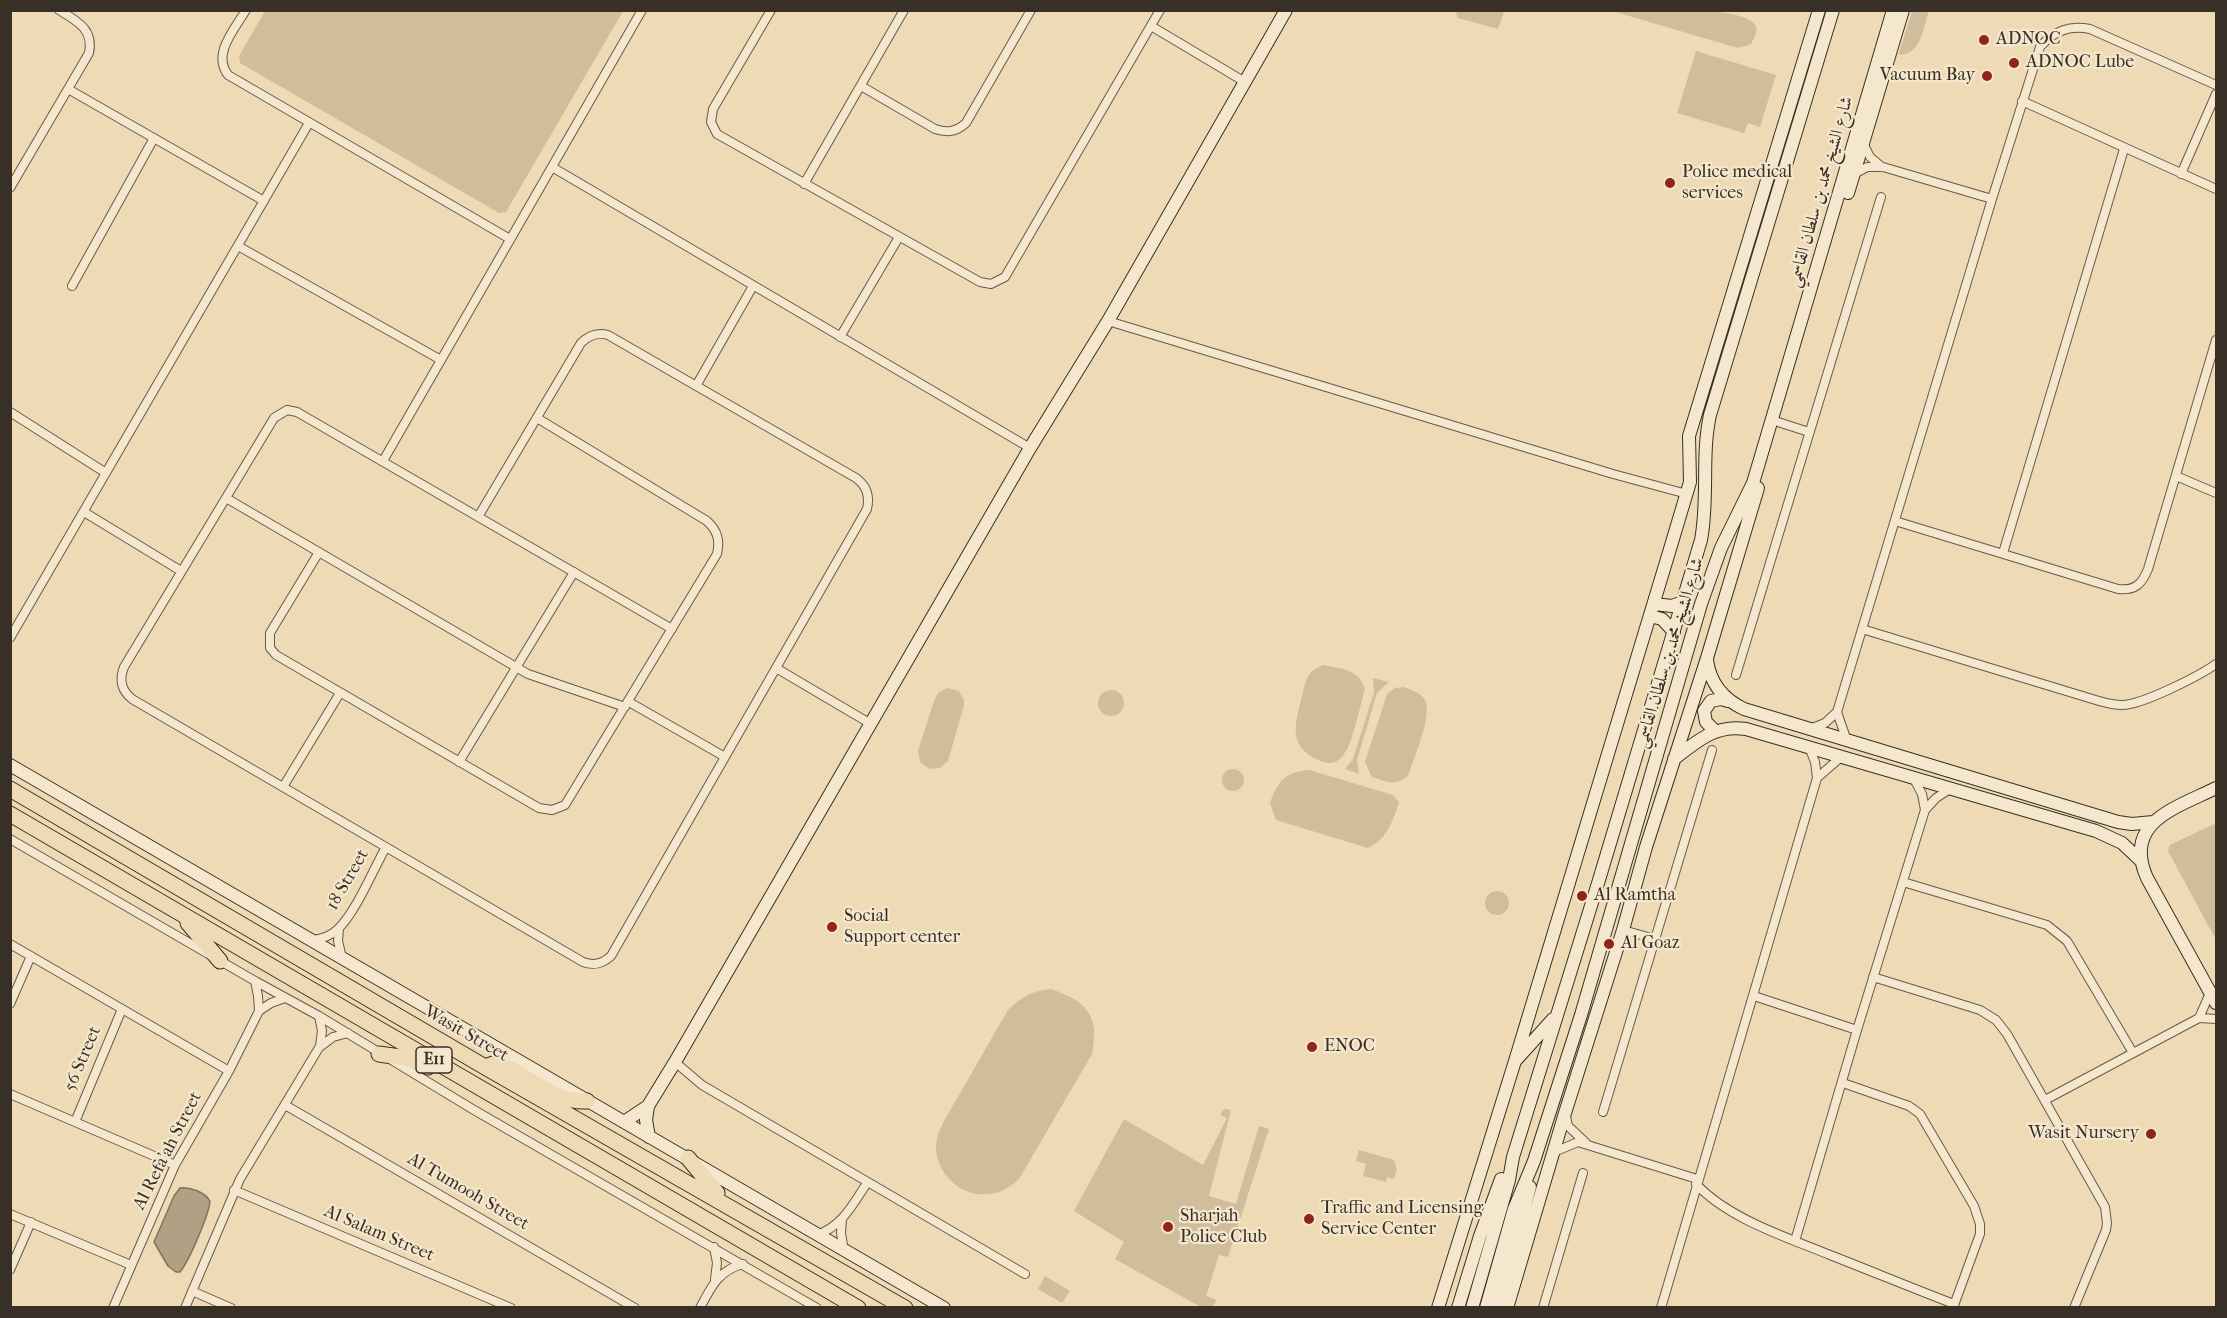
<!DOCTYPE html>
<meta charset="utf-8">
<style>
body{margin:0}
#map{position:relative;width:2227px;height:1318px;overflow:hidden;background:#eedab4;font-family:"IM FELL French Canon",serif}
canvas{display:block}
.frame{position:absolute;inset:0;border:12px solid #383026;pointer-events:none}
</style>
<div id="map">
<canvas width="2227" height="1318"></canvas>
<div class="frame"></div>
</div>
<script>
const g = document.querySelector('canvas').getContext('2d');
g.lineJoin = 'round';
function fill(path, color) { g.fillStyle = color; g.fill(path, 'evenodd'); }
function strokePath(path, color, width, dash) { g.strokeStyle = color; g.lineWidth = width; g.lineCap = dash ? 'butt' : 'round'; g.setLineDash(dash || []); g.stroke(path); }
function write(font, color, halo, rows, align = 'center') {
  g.font = font + ' "IM FELL French Canon",Amiri,serif'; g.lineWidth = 4.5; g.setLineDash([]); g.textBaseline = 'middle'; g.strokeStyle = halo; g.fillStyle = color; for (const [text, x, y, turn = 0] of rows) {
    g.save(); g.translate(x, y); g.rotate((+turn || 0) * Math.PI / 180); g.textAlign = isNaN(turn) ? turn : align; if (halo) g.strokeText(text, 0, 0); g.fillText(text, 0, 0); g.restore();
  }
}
const green = new Path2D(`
 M265 11V10L623 11 506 212 499 213 240 63 239 56Z
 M1455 11H1504L1498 29 1458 18Z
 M1612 11C1635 10 1749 4 1756 27 1758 32 1753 40 1751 44L1738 48Z
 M1912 11H1929C1923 28 1922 53 1900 55L1899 53Z
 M1696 51 1776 75 1760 127 1748 123 1744 133 1677 113Z
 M1324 665C1342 669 1359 669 1365 689 1361 702 1352 746 1344 754 1338 763 1330 765 1320 761 1289 747 1294 728 1301 700 1306 682 1305 671 1324 665Z
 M1373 678 1389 682 1377 693 1357 760 1359 774 1345 769 1353 759 1374 692Z
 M1404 687C1413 691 1423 693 1426 703 1431 719 1413 760 1408 776 1395 787 1386 781 1372 777L1365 762 1387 694 1395 688Z
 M947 688 959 691 964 700V705L948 761 940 768 930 769 920 762 918 751 934 701 938 693Z
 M1098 703a13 13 0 1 1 26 0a13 13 0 1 1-26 0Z
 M1222 780a11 11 0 1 1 22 0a11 11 0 1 1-22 0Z
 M1309 770 1393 795 1399 802C1393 821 1387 839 1368 848L1276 820 1270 803C1278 781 1285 772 1309 770Z
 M2216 823V940L2168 851 2170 845Z
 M1485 903a12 12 0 1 1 24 0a12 12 0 1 1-24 0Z
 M1051 989C1086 1001 1100 1015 1092 1054L1019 1179C1011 1186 1002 1193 990 1194 962 1198 937 1175 936 1148 936 1138 940 1129 944 1121L1008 1010C1021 997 1032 991 1051 989Z
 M1224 1109 1231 1110 1209 1196 1236 1204 1259 1126 1269 1129 1228 1257 1219 1255 1206 1296 1217 1300 1213 1306 1201 1307 1115 1259 1124 1242 1074 1211 1124 1119 1203 1165 1227 1118 1220 1115Z
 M1359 1150 1394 1160 1397 1169 1394 1179 1387 1177 1386 1182 1363 1176 1366 1164 1356 1161Z
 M1045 1276 1070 1291 1062 1303 1038 1289Z`);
const water = new Path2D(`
 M180 1188C190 1187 205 1192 210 1201 209 1215 189 1261 180 1272H176L168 1266 154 1242 174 1196Z`);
const street = new Path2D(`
 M246 10C234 30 212 54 228 75L510 239
 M771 10 713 109 711 122 717 134 980 282 991 284 1005 277 1160 10
 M1151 26 1245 82
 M861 86 935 129C947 133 956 132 966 123L1031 10
 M68 89 264 201
 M2022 101 2216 189
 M1863 143 1870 157 1882 167
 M552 167 1030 448
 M1854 174 1867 167H1883L1992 199
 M2181 174 2216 94
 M804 184 904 10
 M10 188 89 53C94 29 77 21 59 10
 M238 246 441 360
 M72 286 154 138
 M1108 321 1613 474 1687 494
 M840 337 899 237
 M696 386 753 286
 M10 412 106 473
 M1778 422 1809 432
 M383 461 642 10
 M2176 476 2216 493
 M226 498 528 674 625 707
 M84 512 181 571
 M478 517 581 343C589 335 597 332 608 335L856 478C867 486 870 496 867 509L611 956C602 964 594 966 583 962L132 699C121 690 119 680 124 667L274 418 287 410 297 412 672 629
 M1895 521 2118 589C2135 591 2142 584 2148 569L2216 340
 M319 552 270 633V648L276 655 539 808 552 810 565 805 717 554C720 541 718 531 707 521L537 418
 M2003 553 2124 149
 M1862 629 2099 701C2106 703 2114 705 2122 705 2142 705 2199 676 2216 664
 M10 638 309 123
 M776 668 871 724
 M1736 675 1881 197
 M629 702 725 757
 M1837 712 1847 741
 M1810 729 1825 723 1837 712 1992 199 2040 47C2054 31 2069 25 2090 29L2216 85
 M459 762 574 572
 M1817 778 1841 757
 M1914 779 1922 794 1925 810
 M283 787 340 693
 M10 839 255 981 319 1016 474 1110 817 1308
 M1903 882 2047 925 2067 941 2133 1053
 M339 929 338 941 342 958
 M1623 930 1655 939
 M312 940C321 939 331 936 338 929 356 912 373 870 386 847
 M10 944 229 1071
 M1873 977 1980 1010 1996 1020 2007 1034 2105 1207 2107 1223 2106 1230 2074 1308
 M1754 996 1857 1030
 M10 1004 31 956
 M259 1011 271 1003 285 998
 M2199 1018 2210 993
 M321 1046 333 1037 348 1033
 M675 1062 702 1085 1025 1274
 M1843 1083 1909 1106 1920 1114 1974 1206 1980 1224V1234L1953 1308
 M10 1094 175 1165
 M2045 1100 2199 1018 2216 1019
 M285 1105 635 1308
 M1603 1112 1712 750
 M1566 1116 1568 1126 1586 1143
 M75 1122 122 1009
 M1554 1152 1578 1142 1697 1179
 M1696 1184C1729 1219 1786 1237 1830 1255 1871 1271 1912 1288 1954 1304
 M234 1190 511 1308
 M10 1214 131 1265
 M842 1220 841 1233 844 1251
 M816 1235C842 1227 853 1204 867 1183
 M1795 1241 1857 1030 1925 810 1936 798 1950 789
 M714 1247 717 1263 715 1279
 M10 1270 31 1222
 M192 1291 231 1308
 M113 1308 175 1165 229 1071 259 1011 258 996 255 981
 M185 1308 240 1179 320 1046 322 1031 319 1016
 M700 1308C711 1287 719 1270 743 1264
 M1543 1308 1583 1173
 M1661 1308 1817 778 1815 762 1809 747`);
const secondary = new Path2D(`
 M1848 193 1903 10
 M1654 604 1672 606 1683 602
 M1650 616 1662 619 1674 632
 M1707 660C1710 683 1723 699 1744 709L2118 822 2132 824 2153 822
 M1715 731 1706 722 1704 711 1711 701 1721 699 1728 701
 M1674 759C1697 741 1716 724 1746 729L2096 831 2122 843 2140 860
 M10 765 944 1308
 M2216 788C2176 808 2122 822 2147 878L2216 1003
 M1516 1060 1553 1019
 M648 1106 646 1120 649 1137
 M624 1122 648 1106 675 1062 1030 448 1108 321 1286 10
 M1438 1308 1515 1061 1670 549 1690 482 1689 436 1819 10
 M1458 1308 1480 1236 1501 1179
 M1472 1308 1509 1180 1513 1157 1599 880 1701 540C1709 498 1701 456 1710 415L1833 10
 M1486 1308 1514 1209 1534 1161 1581 1015 1701 604 1721 548 1753 483 1893 10
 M1497 1308 1530 1187
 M1507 1308 1565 1113 1623 930 1646 847 1707 658 1758 488`);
const highway = new Path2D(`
 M10 789 485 1067 905 1308
 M10 814 858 1308
 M188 923 220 961
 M379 1054 407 1058 428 1067
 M485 1067 493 1064 502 1065C532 1077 553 1103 587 1101
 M688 1158 717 1193`);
const markers = [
 [1984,40,6,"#8f2418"],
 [2014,63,6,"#8f2418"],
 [1987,76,6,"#8f2418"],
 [1670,183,6,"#8f2418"],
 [1582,896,6,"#8f2418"],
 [832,927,6,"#8f2418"],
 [1609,944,6,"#8f2418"],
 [1312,1047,6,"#8f2418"],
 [2151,1134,6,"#8f2418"],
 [1309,1219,6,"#8f2418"],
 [1168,1227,6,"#8f2418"]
];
const shields = [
 [434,1060,36]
];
const shieldNames = [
 ["E11",434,1060]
];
const poiNames = [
 ["ADNOC",1996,40],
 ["ADNOC Lube",2026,63],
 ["Vacuum Bay",1975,76,"right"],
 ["Police medical",1682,173],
 ["services",1682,194],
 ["Al Ramtha",1594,896],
 ["Social",844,917],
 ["Support center",844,938],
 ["Al Goaz",1621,944],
 ["ENOC",1324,1047],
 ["Wasit Nursery",2139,1134,"right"],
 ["Traffic and Licensing",1321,1209],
 ["Service Center",1321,1230],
 ["Sharjah",1180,1217],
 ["Police Club",1180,1238]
];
const streetNames = [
 ["شارع الشيخ محمد بن سلطان القاسمي",1821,192,-74],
 ["شارع الشيخ محمد بن سلطان القاسمي",1670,653,-73],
 ["18 Street",348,880,-60],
 ["Wasit Street",466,1034,30],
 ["56 Street",83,1059,-67],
 ["Al Refa'ah Street",168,1151,-63],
 ["Al Tumooh Street",468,1192,30],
 ["Al Salam Street",379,1234,23]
];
fill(green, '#cfbd9c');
fill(water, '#b0a084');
strokePath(water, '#80735e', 1.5);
strokePath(street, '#665a4a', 10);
strokePath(secondary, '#383026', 14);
strokePath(highway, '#383026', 17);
strokePath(street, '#f4e7ce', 8);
strokePath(secondary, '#f4e7ce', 12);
strokePath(highway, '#eedab4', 15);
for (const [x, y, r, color] of markers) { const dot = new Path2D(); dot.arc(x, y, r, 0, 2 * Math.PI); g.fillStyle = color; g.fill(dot); strokePath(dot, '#f4e7ce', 2); }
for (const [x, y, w] of shields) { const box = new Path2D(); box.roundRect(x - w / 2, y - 13, w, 26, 4.5); g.fillStyle = '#f4e7ce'; g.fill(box); strokePath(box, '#383026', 1.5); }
write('bold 16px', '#383026', null, shieldNames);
write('18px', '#383026', '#f4e7ce', poiNames, 'left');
write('18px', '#383026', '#f4e7ce', streetNames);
</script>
